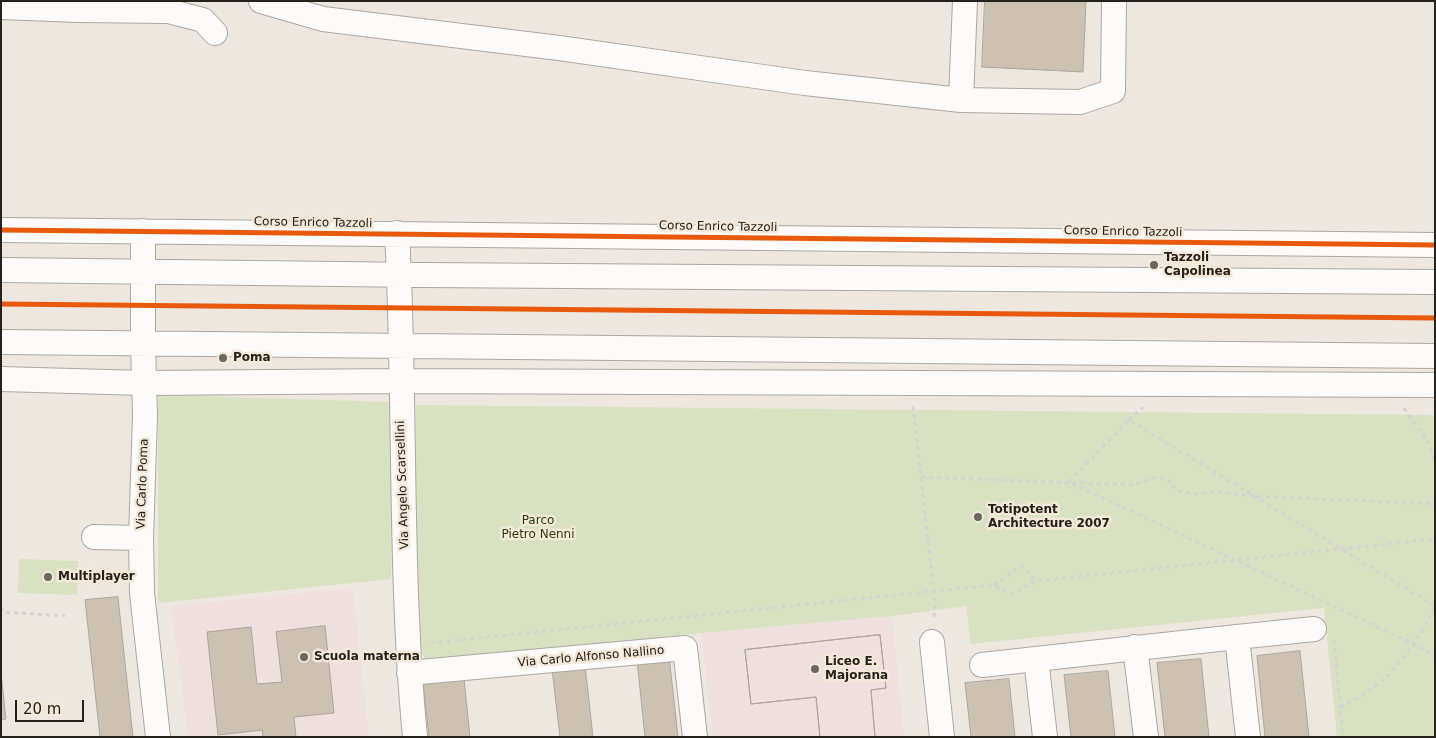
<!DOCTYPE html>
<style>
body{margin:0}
#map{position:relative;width:1436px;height:738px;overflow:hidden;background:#eee7df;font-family:"DejaVu Sans",sans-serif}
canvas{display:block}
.frame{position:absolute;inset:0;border:2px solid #25211b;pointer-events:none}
.scale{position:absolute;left:15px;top:700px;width:69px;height:22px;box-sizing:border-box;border:2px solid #25211b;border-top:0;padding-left:6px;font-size:15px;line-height:18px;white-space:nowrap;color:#25211b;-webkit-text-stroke:4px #f4e8d9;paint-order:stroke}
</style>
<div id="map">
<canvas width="1436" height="738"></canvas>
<div class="frame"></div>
<div class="scale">20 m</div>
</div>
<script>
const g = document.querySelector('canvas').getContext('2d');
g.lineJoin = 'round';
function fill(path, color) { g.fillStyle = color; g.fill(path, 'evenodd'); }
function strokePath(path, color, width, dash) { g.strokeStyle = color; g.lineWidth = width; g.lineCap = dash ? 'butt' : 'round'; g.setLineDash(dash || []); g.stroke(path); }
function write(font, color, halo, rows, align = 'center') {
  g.font = font + ' "DejaVu Sans",sans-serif'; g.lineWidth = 5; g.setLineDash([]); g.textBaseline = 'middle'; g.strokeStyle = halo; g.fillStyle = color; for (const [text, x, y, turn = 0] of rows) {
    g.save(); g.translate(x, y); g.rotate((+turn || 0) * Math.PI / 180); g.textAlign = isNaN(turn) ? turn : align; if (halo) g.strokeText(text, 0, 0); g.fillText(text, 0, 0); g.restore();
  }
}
const education = new Path2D(`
 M353 588 369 737H188L171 606Z
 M892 616 904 737H713L701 633Z`);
const green = new Path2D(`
 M158 395 394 402 391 579 158 603Z
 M416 405 1435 415V737H1337L1324 608 971 644 966 606 892 616 701 633 425 663 421 644 416 589Z
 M19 559 78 561 77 595 18 593Z`);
const building = new Path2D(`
 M985 1H1086L1083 72 982 67Z
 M118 597 133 737H100L85 600Z
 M325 626 334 713 294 717 296 737H263L262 730 218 735 207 632 251 627 257 684 282 682 276 632Z
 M880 635 886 688 871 690 875 737H820L816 697 751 704 745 650Z
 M880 635 886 688 871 690 875 737H820L816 697 751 704 745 650Z
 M1300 651 1309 737H1265L1257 656Z
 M669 656 678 737H645L637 660Z
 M1201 659 1209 737H1165L1157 663Z
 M585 665 593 737H560L552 669Z
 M1108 671 1115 737H1071L1064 675Z
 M1 673 6 719 1 720Z
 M464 678 470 737H429L423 682Z
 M1009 679 1015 737H971L965 683Z`);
const path = new Path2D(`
 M913 406 935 603 934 619
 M1404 408 1429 443 1435 462
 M1129 420 1143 407
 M921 477 1132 485 1156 477 1168 480 1176 490 1192 494 1218 492 1253 496 1435 504
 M994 585 1021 566 1036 581
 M1435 606 1129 420 1069 482 1414 644 1435 656
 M1 608 2 612 65 616
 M1334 640 1343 737
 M431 643 993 585 1012 594 1036 581 1435 539
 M1340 707C1390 684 1408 655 1435 608`);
const minor = new Path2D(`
 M261 1 323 19 559 48 805 83 961 100 1080 102 1113 91 1114 1
 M1 7 78 10 168 11 203 20 215 33
 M961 100 965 1
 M1 230 1435 245
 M143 231V344L145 416 141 538 142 593 158 737
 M397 233C406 401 399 570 415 737
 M1 270 422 275 1435 282
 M1 342 1435 356
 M1 379 144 383 400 381 1435 385
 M94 537 141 538
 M1237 637 1314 629
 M932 642 942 737
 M1135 647 1146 737
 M982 665 1036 659
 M409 673 685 648 695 737
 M1045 737 1036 659 1237 637 1248 737`);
const cycleway = new Path2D(`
 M1 230 1435 245
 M1 304 1435 318`);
const markers = [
 [1154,265,5,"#6b6660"],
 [223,358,5,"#6b6660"],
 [978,517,5,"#6b6660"],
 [48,577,5,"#6b6660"],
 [304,657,5,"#6b6660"],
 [815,669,5,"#6b6660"]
];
const streetNames = [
 ["Corso Enrico Tazzoli",313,223,1],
 ["Corso Enrico Tazzoli",718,227,1],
 ["Corso Enrico Tazzoli",1123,232,1],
 ["Via Carlo Poma",143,484,-88],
 ["Via Angelo Scarsellini",403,485,-92],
 ["Via Carlo Alfonso Nallino",591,657,-5]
];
const poiNames = [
 ["Tazzoli",1164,258],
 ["Capolinea",1164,272],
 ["Poma",233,358],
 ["Totipotent",988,510],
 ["Architecture 2007",988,524],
 ["Multiplayer",58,577],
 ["Scuola materna",314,657],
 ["Liceo E.",825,662],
 ["Majorana",825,676]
];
const parkNames = [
 ["Parco",538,521],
 ["Pietro Nenni",538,535]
];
fill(education, '#f0dfdf');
fill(green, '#d8e2c2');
fill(building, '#cdc1b2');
strokePath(building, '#aba6a0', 1);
strokePath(minor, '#aca7a1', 26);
strokePath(path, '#d4d3d1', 3, [4, 4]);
strokePath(minor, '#fcfbfa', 24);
strokePath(cycleway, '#e8590c', 5);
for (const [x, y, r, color] of markers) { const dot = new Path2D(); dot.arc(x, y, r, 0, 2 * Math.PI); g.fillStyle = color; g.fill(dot); strokePath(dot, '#f4e8d9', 2); }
write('12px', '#25211b', '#f4e8d9', streetNames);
write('bold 12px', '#25211b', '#f4e8d9', poiNames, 'left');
write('12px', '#2b3d0e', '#f4e8d9', parkNames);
</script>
